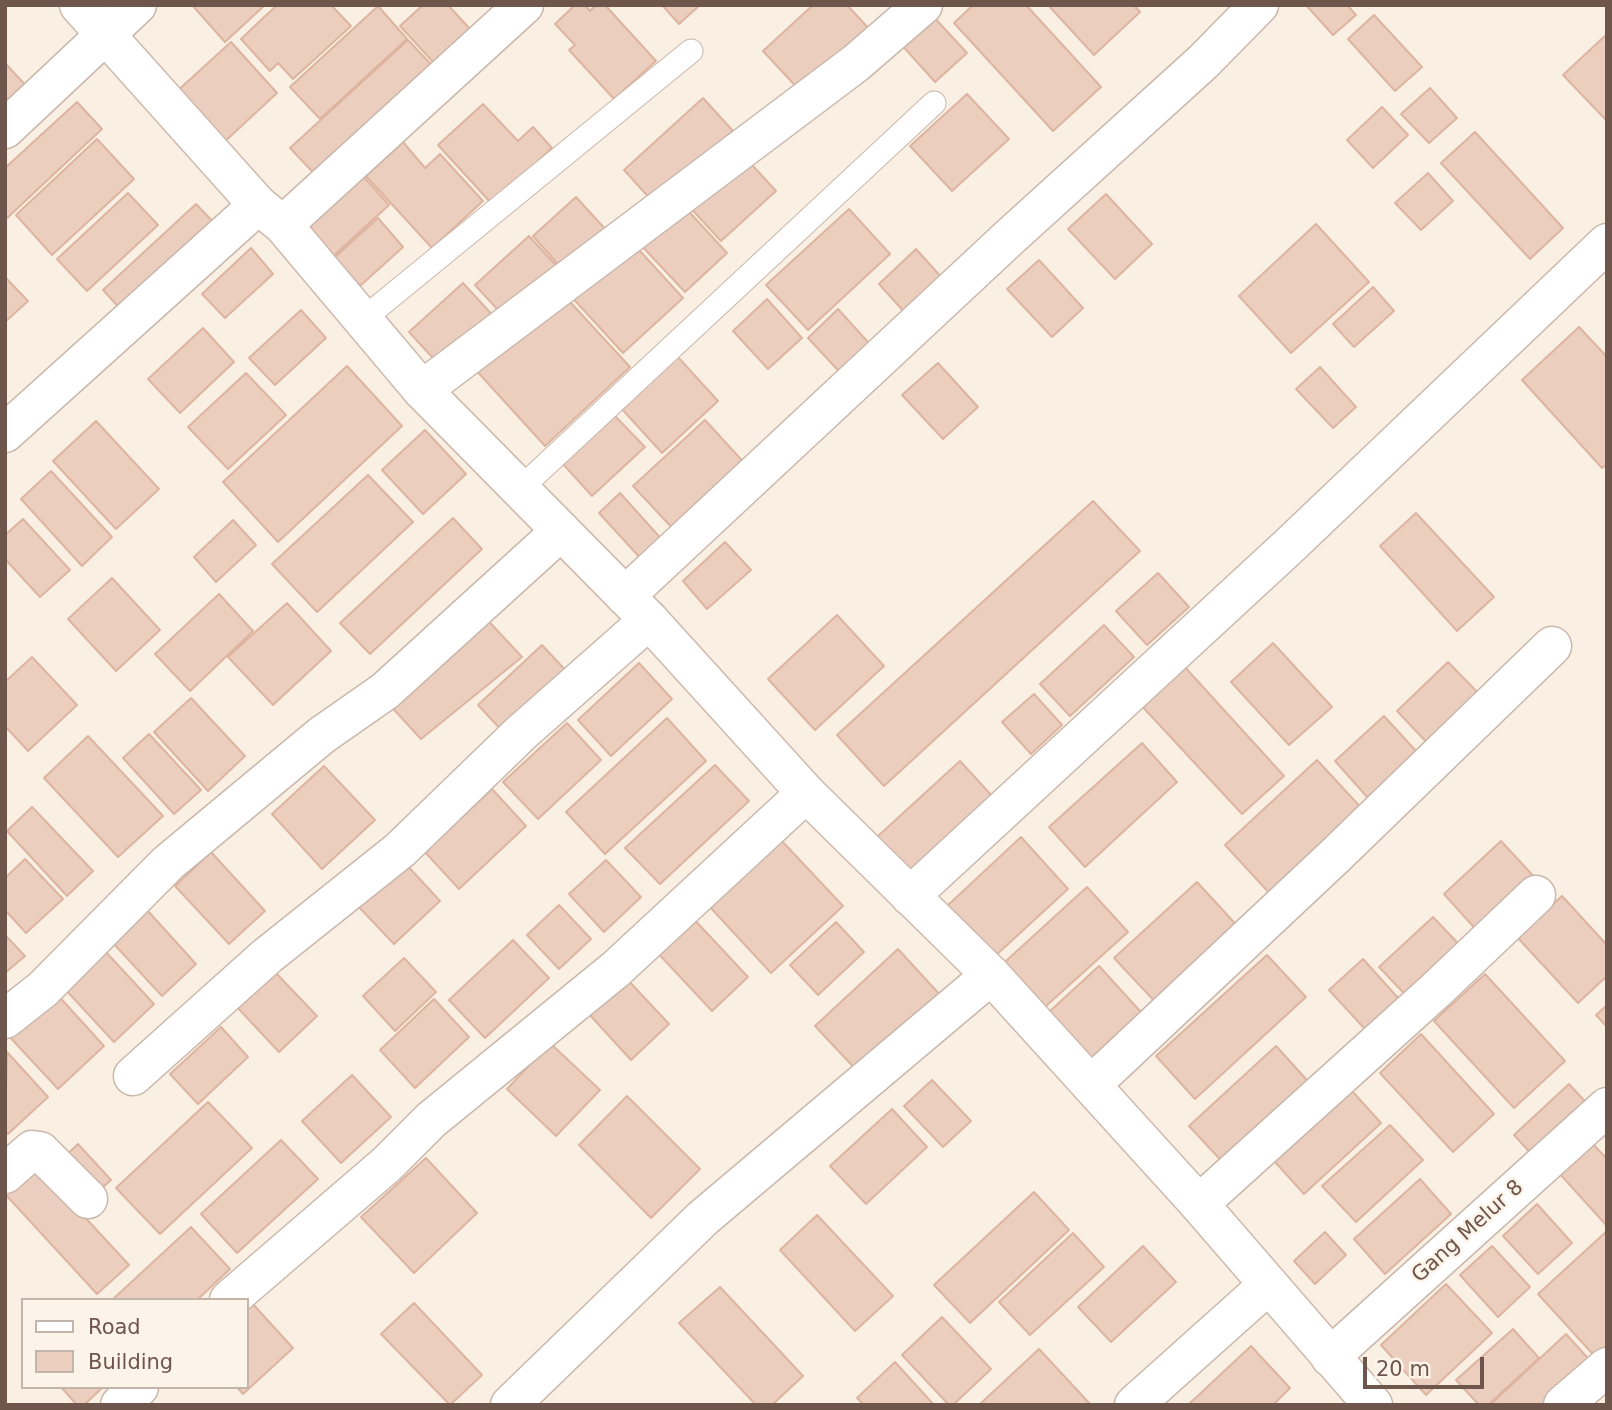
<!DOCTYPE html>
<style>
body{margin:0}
#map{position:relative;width:1612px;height:1410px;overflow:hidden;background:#f9f0e3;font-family:"DejaVu Sans",sans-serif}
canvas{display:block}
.frame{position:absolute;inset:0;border:7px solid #6f564c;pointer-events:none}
.legend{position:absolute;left:21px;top:1298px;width:228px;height:91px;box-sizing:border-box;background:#fdf4e9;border:2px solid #c4b5aa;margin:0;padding:9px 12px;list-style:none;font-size:21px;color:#6f564c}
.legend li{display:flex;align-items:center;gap:14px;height:35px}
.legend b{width:35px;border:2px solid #c4b5aa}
.scale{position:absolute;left:1363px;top:1357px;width:121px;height:32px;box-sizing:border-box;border:4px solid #6f564c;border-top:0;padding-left:9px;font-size:21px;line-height:24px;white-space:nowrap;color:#6f564c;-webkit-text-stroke:5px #fdf4e9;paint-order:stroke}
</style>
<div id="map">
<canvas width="1612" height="1410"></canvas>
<div class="frame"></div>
<ul class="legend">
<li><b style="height:9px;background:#fff"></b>Road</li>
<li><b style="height:19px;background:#eccebe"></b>Building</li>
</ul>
<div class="scale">20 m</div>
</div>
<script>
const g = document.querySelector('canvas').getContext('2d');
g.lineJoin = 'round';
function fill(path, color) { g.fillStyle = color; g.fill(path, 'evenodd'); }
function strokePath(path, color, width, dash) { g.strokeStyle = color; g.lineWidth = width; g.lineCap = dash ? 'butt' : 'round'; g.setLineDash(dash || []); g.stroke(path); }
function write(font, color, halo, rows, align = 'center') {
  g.font = font + ' "DejaVu Sans",sans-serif'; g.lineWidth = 5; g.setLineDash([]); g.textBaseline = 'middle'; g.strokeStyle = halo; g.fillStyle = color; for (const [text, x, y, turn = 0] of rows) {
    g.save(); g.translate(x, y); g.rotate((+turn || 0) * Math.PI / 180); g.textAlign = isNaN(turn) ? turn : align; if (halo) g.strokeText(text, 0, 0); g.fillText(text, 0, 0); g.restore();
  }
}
const building = new Path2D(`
 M192 5H265L225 42Z
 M277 5H331L351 26 293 79 278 63 270 71 241 39Z
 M423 5H448L480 40 444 74 400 26Z
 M575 5H585L590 11 596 5H605L656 61 614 99 569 50 575 45 555 24Z
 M662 5H700L679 24Z
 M813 5H847L871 31 803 94 763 51Z
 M973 5H1026L1101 87 1053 131 954 23Z
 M1048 5H1134L1140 12 1094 55Z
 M1306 5H1347L1356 15 1333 35Z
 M378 6 407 39 320 119 290 87Z
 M931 14 967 53 935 82 900 43Z
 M1374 15 1422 67 1395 91 1348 39Z
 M1607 34V120H1606L1563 75Z
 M408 40 442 76 324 184 290 148Z
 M231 42 277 93 221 145 174 94Z
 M5 63 31 91 5 115Z
 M1430 88 1457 118 1429 143 1401 114Z
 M967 94 1009 139 952 191 910 146Z
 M703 98 733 131 654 203 624 170Z
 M77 102 102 129 5 220V168Z
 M483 104 518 141 533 127 552 148 492 204 438 145Z
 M1382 107 1408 135 1373 168 1347 140Z
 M1475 132 1563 228 1530 259 1441 163Z
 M97 139 134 179 52 255 16 215Z
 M403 142 425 168 440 154 483 201 432 248 366 176Z
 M741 153 776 191 721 241 686 203Z
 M1428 173 1453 201 1421 230 1395 203Z
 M362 175 389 205 331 258 304 229Z
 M128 193 158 225 87 291 57 259Z
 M1106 194 1152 244 1115 279 1068 229Z
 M576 197 607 231 564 271 533 236Z
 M681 203 727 253 685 292 638 242Z
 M196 204 217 226 124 313 103 290Z
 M849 209 890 254 808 330 766 285Z
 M378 218 403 247 360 286 334 258Z
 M1316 224 1369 282 1291 353 1239 296Z
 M529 236 562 272 508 321 475 285Z
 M629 239 683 298 623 353 569 294Z
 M251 248 273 274 225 318 202 294Z
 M916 249 952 289 915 324 879 284Z
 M1039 260 1083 308 1052 337 1007 289Z
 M5 277 28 301 5 322Z
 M463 283 497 320 443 369 409 332Z
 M1373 287 1394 311 1354 347 1333 324Z
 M559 290 630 367 545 446 474 368Z
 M767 299 802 338 768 369 733 331Z
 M838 309 877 352 847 380 808 338Z
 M301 310 326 338 275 385 249 358Z
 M1579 327 1607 357V464L1602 468 1522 380Z
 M203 328 234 362 180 413 148 379Z
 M677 356 718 401 662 453 621 408Z
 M938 363 978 407 943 439 902 395Z
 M347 366 402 426 278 542 223 482Z
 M1320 367 1356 407 1333 428 1296 389Z
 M246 373 286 415 228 469 188 427Z
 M615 416 645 447 592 496 563 464Z
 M705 420 748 467 676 532 633 486Z
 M96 421 159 489 116 529 53 461Z
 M425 430 466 474 423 514 382 470Z
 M51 471 112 537 82 566 21 499Z
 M368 475 413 522 317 612 272 564Z
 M620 493 665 543 644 562 599 513Z
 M1093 501 1140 551 884 786 837 735Z
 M1416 513 1494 597 1457 631 1380 546Z
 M453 518 482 549 370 654 340 623Z
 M23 519 70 570 40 597 5 559V535Z
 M233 520 256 545 216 582 194 557Z
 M725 542 751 570 707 609 683 581Z
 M1158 573 1189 607 1147 645 1116 611Z
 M112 578 160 630 116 671 68 619Z
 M219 594 253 631 190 691 155 654Z
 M287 603 331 651 273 705 228 657Z
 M481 613 522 657 421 739 386 701Z
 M837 615 884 666 815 730 768 679Z
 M1104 625 1134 657 1070 716 1040 684Z
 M1273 643 1332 707 1289 745 1231 682Z
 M542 645 570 675 506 735 478 705Z
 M32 657 77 705 28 751 5 726V682Z
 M1448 662 1484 699 1432 748 1397 711Z
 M639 663 672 699 611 756 578 720Z
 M1183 665 1284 776 1242 814 1140 704Z
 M1034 694 1062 725 1031 754 1002 722Z
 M191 698 245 756 208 791 154 732Z
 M1384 716 1426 762 1377 808 1335 761Z
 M667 718 706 761 605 854 566 812Z
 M567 723 601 760 538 819 503 782Z
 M149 734 201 790 174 814 123 758Z
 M88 736 163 816 118 857 44 778Z
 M1142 743 1177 782 1085 867 1049 827Z
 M1317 760 1366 813 1273 897 1225 845Z
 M960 761 993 797 910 873 877 837Z
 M715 765 749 801 660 884 625 848Z
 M324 766 375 820 322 869 272 814Z
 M492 789 526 826 459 889 425 852Z
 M32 807 93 871 67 896 7 831Z
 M1021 837 1068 889 994 957 947 906Z
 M781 840 843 906 771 973 709 906Z
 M1501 841 1537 880 1479 933 1444 894Z
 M211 852 265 911 229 944 175 886Z
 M25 859 63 899 26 933 5 910V878Z
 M606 860 641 897 604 932 569 894Z
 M403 861 440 901 394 944 356 904Z
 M1197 882 1243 932 1161 1008 1114 958Z
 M1087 887 1128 932 1036 1015 995 971Z
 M1562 896 1607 945V976L1578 1003 1517 937Z
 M559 905 591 939 559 969 527 935Z
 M147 910 196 964 162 996 112 942Z
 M690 915 748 977 712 1011 654 949Z
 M1433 917 1470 956 1416 1006 1379 967Z
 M836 922 864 952 818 995 790 965Z
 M5 935 25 956 5 973Z
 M513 940 549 978 485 1038 449 1000Z
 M898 949 942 997 860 1074 815 1026Z
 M104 950 154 1004 114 1042 64 988Z
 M1267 955 1306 997 1195 1099 1156 1056Z
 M404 958 436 992 395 1031 363 996Z
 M1363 959 1408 1009 1375 1040 1329 990Z
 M1099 966 1150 1022 1100 1068 1049 1012Z
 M274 971 317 1016 279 1052 236 1006Z
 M1485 974 1565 1061 1514 1108 1434 1021Z
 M626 978 669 1024 631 1060 588 1013Z
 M54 991 104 1046 58 1089 7 1034Z
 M434 999 469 1037 415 1088 380 1050Z
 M1607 1005V1027L1596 1015Z
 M221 1027 248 1057 198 1104 170 1074Z
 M1421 1034 1494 1114 1453 1152 1380 1073Z
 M550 1043 600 1090 556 1136 507 1089Z
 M1276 1046 1316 1090 1230 1170 1189 1126Z
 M7 1052 48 1097 8 1134 5 1130Z
 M352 1075 391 1117 341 1163 302 1121Z
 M932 1080 971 1121 943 1147 904 1106Z
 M1343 1081 1381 1123 1304 1194 1266 1152Z
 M1569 1084 1592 1109 1537 1160 1514 1135Z
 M627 1096 700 1169 651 1218 579 1145Z
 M208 1102 252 1148 160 1234 116 1188Z
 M892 1109 927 1147 866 1204 830 1166Z
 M1390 1125 1423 1160 1356 1222 1322 1186Z
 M281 1140 318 1179 237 1253 201 1214Z
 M1592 1143 1607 1159V1226L1559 1173Z
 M78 1144 111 1180 95 1194 62 1159Z
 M426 1158 477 1213 414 1273 361 1217Z
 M34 1162 129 1265 97 1294 5 1194V1188Z
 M1420 1179 1451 1214 1385 1274 1354 1239Z
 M1034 1192 1069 1230 970 1323 934 1285Z
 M1537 1204 1572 1243 1538 1274 1503 1236Z
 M817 1215 893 1296 855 1331 780 1250Z
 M191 1227 230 1269 197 1300H112Z
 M1607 1231V1355L1600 1362 1538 1294Z
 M1325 1232 1346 1255 1315 1284 1294 1261Z
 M1073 1233 1104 1267 1030 1335 999 1302Z
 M1143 1246 1176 1282 1111 1342 1078 1307Z
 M1492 1246 1530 1287 1498 1317 1460 1275Z
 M1446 1284 1492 1333 1426 1395 1381 1345Z
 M720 1287 803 1376 772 1405H756L679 1323Z
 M251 1302 293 1348 243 1394 237 1387H247V1306Z
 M414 1303 482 1375 450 1405 381 1334Z
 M942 1317 991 1369 953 1405H949L902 1355Z
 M1513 1329 1539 1358 1488 1405H1479L1456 1380Z
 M1566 1334 1595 1366 1553 1405H1490Z
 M1251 1346 1290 1388 1273 1405H1188Z
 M1039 1349 1091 1405H979Z
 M895 1362 934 1405H864L857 1398Z
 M61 1387H103L84 1405H77Z`);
const lane = new Path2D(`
 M362 320 691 51
 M521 488 934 103`);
const street = new Path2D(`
 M5 129 137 5
 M283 225 524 5
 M422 390 856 63 923 5
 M5 433 258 205
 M625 596 1012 235 1203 62 1259 5
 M910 896 1288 547 1607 243
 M5 1019 43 989 168 863 322 735 385 691 561 531
 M133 1076 267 956 400 850 521 733 649 620
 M1091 1085 1335 856 1552 646
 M5 1174 32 1150 40 1151 88 1199
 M1199 1204 1436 990 1536 895
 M229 1300 387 1164 431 1120 616 969 806 793
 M1330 1357 1607 1107
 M120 1405 139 1387
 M510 1405 703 1218 991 975
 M1134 1405 1268 1285
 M1563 1405 1607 1367`);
const secondary = new Path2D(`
 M79 5 258 205 283 225 422 390 649 620 806 793 991 975 1199 1204 1373 1405`);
const streetNames = [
 ["Gang Melur 8",1468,1232,-42]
];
fill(building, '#eccebe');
strokePath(building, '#ddb4a0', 2);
strokePath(lane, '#c9b7ab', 25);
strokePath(street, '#c9b7ab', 41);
strokePath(secondary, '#ceb9ac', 41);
strokePath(lane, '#fff', 23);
strokePath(street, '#fff', 38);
strokePath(secondary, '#fff', 38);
write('21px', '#6f564c', '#fdf4e9', streetNames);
</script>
